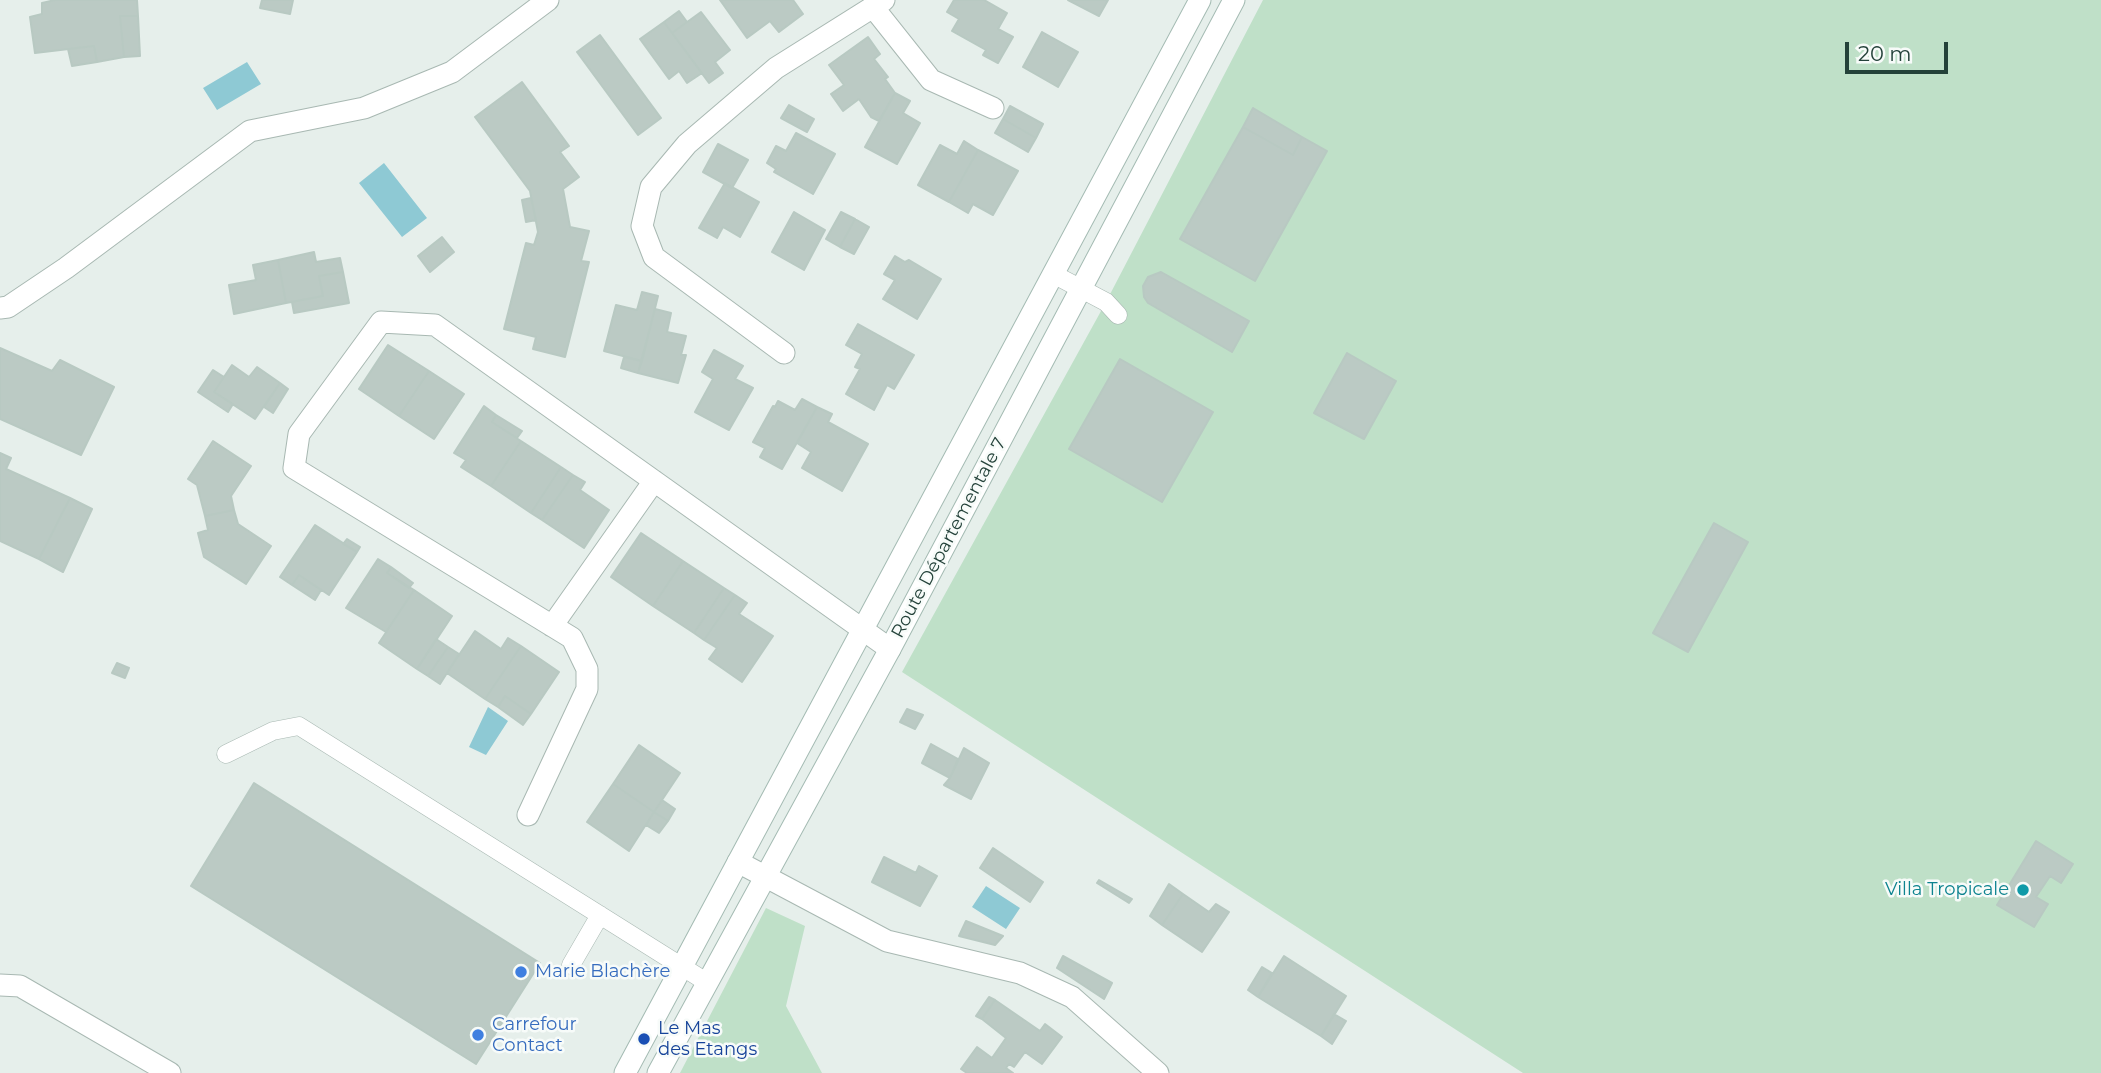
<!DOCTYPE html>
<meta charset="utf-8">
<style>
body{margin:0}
#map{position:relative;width:2101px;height:1073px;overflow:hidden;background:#e6efeb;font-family:Montserrat,sans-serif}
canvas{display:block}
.scale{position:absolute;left:1845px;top:42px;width:103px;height:32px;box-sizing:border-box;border:4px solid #24423a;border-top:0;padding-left:9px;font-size:21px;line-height:24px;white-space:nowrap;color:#24423a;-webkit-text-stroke:5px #f7fbf9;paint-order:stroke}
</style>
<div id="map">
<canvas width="2101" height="1073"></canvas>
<div class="scale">20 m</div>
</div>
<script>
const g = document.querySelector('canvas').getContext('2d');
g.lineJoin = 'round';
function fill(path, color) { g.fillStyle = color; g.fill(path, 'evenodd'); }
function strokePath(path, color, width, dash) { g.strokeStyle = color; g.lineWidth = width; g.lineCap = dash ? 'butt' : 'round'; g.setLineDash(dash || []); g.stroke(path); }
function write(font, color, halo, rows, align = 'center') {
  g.font = font + ' Montserrat,sans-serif'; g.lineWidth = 5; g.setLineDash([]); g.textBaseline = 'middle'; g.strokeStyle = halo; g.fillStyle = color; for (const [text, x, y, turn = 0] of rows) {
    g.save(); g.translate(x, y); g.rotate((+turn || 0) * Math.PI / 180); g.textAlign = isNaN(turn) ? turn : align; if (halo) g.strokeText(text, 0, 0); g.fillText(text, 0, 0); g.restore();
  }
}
const green = new Path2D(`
 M1263 0H2101V1073H1523L902 672 1106 302Z
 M766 908 805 926 786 1006 822 1073H680Z`);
const water = new Path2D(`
 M247 62 261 84 217 110 203 88Z
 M384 163 427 218 402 237 359 183Z
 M488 707 508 721 486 755 469 747Z
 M986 886 1020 908 1006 929 972 907Z`);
const building = new Path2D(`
 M55 0H137L138 16H120L124 57 97 62 94 46 35 53 30 17 42 14V3Z
 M262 0H293L290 14 260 8Z
 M720 0H793L803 14 779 32 770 21 747 38Z
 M954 0H984L1007 13 998 29 1013 37 998 63 983 55 986 50 952 31 959 19 947 12Z
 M1068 0H1108L1099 16Z
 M679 11 687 22 672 33 664 22Z
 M701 12 730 50 715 62 723 73 709 83 672 33Z
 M120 16H138L140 56 124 57Z
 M664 22 702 73 687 83 679 71 669 79 640 39Z
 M1042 32 1078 52 1058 87 1023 67Z
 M600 35 661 118 638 135 577 52Z
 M868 37 880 54 874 59 888 77 885 79 895 93 879 121 871 117 859 99 843 111 831 94 844 85 829 65Z
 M94 46 97 62 72 66 68 49Z
 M522 82 569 146 560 152 579 177 563 189 570 227 589 231 581 261 589 262 565 357 533 349 536 337 504 329 526 243 534 245 538 232 530 191 475 117Z
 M895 93 910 101 903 113 920 123 897 164 865 147Z
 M789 105 814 119 807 132 781 118Z
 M1010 106 1043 124 1036 138 1003 119Z
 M1253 108 1302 137 1293 155 1243 127Z
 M1003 119 1036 138 1028 152 995 133Z
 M1243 127 1293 155 1302 137 1327 151 1255 281 1180 239Z
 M796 133 835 154 813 194 774 172 776 169 767 163 776 146 786 151Z
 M964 141 978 150 949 202 918 185 940 145 957 154Z
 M718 144 748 160 732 188 703 172Z
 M978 150 1018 171 993 215 973 204 968 213 949 202Z
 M725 183 759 202 740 237 723 227 717 238 699 228Z
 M531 198 536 220 526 222 522 200Z
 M794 212 825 230 804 270 772 252Z
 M841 212 855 219 840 247 826 239Z
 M855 219 869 227 854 254 840 247Z
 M442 237 454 252 430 272 418 256Z
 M314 252 316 262 340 258 343 272 319 276 323 296 286 303 278 260Z
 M895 256 905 262 909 260 941 279 917 319 883 299 895 280 884 274Z
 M278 260 286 303 234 314 229 285 256 280 253 265Z
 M343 272 349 303 294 313 292 302 323 296 319 276Z
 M1161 272 1249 321 1232 352 1148 303 1144 297 1143 286 1148 277Z
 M642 292 658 296 642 361 604 351 616 305 637 310Z
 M655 309 671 313 667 332 686 336 681 355H686L678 383 638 373Z
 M858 324 914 355 894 389 887 385 874 410 846 394 860 369 855 367 862 354 846 345Z
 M388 345 429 371 399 416 359 389Z
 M0 348 52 371 60 360 114 387 81 455 0 419Z
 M714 350 743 366 735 379 753 388 729 430 695 412 713 379 702 372Z
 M1347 353 1396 381 1364 439 1314 413Z
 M624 357 642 361 638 373 621 368Z
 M1120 359 1213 412 1162 502 1069 449Z
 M232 365 249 377 257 367 280 383 255 419 214 392Z
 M213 370 224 377 214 392 233 404 228 412 198 392Z
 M429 371 464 394 434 439 399 416Z
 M280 383 288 389 273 413 264 407Z
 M802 399 817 407 782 469 760 457 765 448 753 442 773 406 775 407 778 401 795 410Z
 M484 406 496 415 492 422 521 441 491 486 461 467 466 460 454 453Z
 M817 407 832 414 828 422 868 444 842 491 802 468 811 452 797 443Z
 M496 415 522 431 517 438 492 422Z
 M213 441 251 466 231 496 234 510 205 516 197 485 188 479Z
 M521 441 561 467 531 513 491 486Z
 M0 453 11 458 6 469 70 498 39 559 0 541Z
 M561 467 573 475 542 520 531 513Z
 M573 475 585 482 580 490 609 510 584 548 542 520Z
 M70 498 92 509 63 572 39 559Z
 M234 510 238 524 271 546 246 584 204 557 198 533 208 530 205 516Z
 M1714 523 1748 542 1688 652 1653 633Z
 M315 525 357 552 329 595 299 575 292 585 280 577Z
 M641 533 683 561 653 606 611 577Z
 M347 539 360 547 357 552 343 544Z
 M378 559 391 567 387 573 414 590 386 632 346 608Z
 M683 561 724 588 694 633 653 606Z
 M391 567 413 583 409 588 387 573Z
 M299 575 321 590 315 600 292 585Z
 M724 588 735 595 704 640 694 633Z
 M414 590 452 616 417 669 379 643Z
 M735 595 747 603 739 614 773 636 742 682 709 659 717 648 704 640Z
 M475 631 501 649 508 638 521 646 485 699 447 673Z
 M436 639 448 647 428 676 417 669Z
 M521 646 559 672 531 714 505 696 498 707 485 699Z
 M448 647 459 654 440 684 428 676Z
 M117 663 129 668 125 678 112 673Z
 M505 696 531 714 523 725 498 707Z
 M907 709 923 715 915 729 900 722Z
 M931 744 958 759 950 778 922 763Z
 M639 745 680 773 654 812 613 784Z
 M964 748 989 763 971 799 944 785 950 778Z
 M254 783 540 963 476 1064 191 886Z
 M613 784 654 812 629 851 587 822Z
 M662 800 675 809 668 821 654 812Z
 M654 812 668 821 659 833 646 825Z
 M2036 841 2073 864 2061 883 2050 876 2036 897 2048 904 2034 927 1997 905Z
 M993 848 1043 882 1030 902 980 868Z
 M884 857 916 873 919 866 937 876 920 906 872 882Z
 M1099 880 1132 899 1129 903 1097 883Z
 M1169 884 1183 894 1162 925 1150 916Z
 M1183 894 1209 912 1216 904 1229 912 1202 952 1162 925Z
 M966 921 1003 936 995 945 959 936Z
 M1063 956 1112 983 1104 999 1057 968Z
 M1284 956 1346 996 1321 1036 1258 997Z
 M1262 967 1272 973 1258 997 1248 990Z
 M989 997 995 1000 982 1019 976 1016Z
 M995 1000 1040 1031 1045 1024 1062 1037 1042 1064 1025 1052 1014 1067 1009 1064 1006 1068 1013 1073H967L961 1069 977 1047 992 1058 1006 1038 982 1019Z
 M1334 1014 1346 1021 1332 1044 1321 1036Z`);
const service = new Path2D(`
 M1053 274 1106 302 1118 315
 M226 754 273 731 299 726 708 983
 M571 965 600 915`);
const minor = new Path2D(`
 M873 7 931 80 993 108
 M0 308 8 307 66 268 250 131 364 108 452 72 548 0
 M784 353 654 257 642 226 651 187 687 144 776 68 884 0
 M552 626 654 481
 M528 815 587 689V669L572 638 294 468 299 434 381 322 435 325 890 649
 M738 862 887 941 1020 973 1072 997 1158 1073
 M0 985 20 986 170 1073`);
const secondary = new Path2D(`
 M625 1073 1200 0
 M658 1073 890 649 1234 0`);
const markers = [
 [2023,890,7,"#0f9aa8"],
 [521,972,7,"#3f7fe0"],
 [478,1035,7,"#3f7fe0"],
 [644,1039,7,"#1a4fb4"]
];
const streetNames = [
 ["Route Départementale 7",949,538,-62]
];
const cultureNames = [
 ["Villa Tropicale",2009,890]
];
const shopNames = [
 ["Marie Blachère",535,972],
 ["Carrefour",492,1025],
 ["Contact",492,1046]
];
const transitNames = [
 ["Le Mas",658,1029],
 ["des Etangs",658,1050]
];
fill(green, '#bfe0c8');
fill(water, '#8ec9d4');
fill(building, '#bbcac4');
strokePath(building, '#b8c9c2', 2);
strokePath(service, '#a8b8b2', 19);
strokePath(minor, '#a8b8b2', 23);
strokePath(secondary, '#a4bbb3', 23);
strokePath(service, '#fff', 18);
strokePath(minor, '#fff', 21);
strokePath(secondary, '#fff', 21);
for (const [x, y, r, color] of markers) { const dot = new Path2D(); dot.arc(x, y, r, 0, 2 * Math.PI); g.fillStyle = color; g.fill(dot); strokePath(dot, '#f7fbf9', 2.5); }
write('18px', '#24423a', '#f7fbf9', streetNames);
write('18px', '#0d838f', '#f7fbf9', cultureNames, 'right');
write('18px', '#366cbe', '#f7fbf9', shopNames, 'left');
write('18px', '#164399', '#f7fbf9', transitNames, 'left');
</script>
